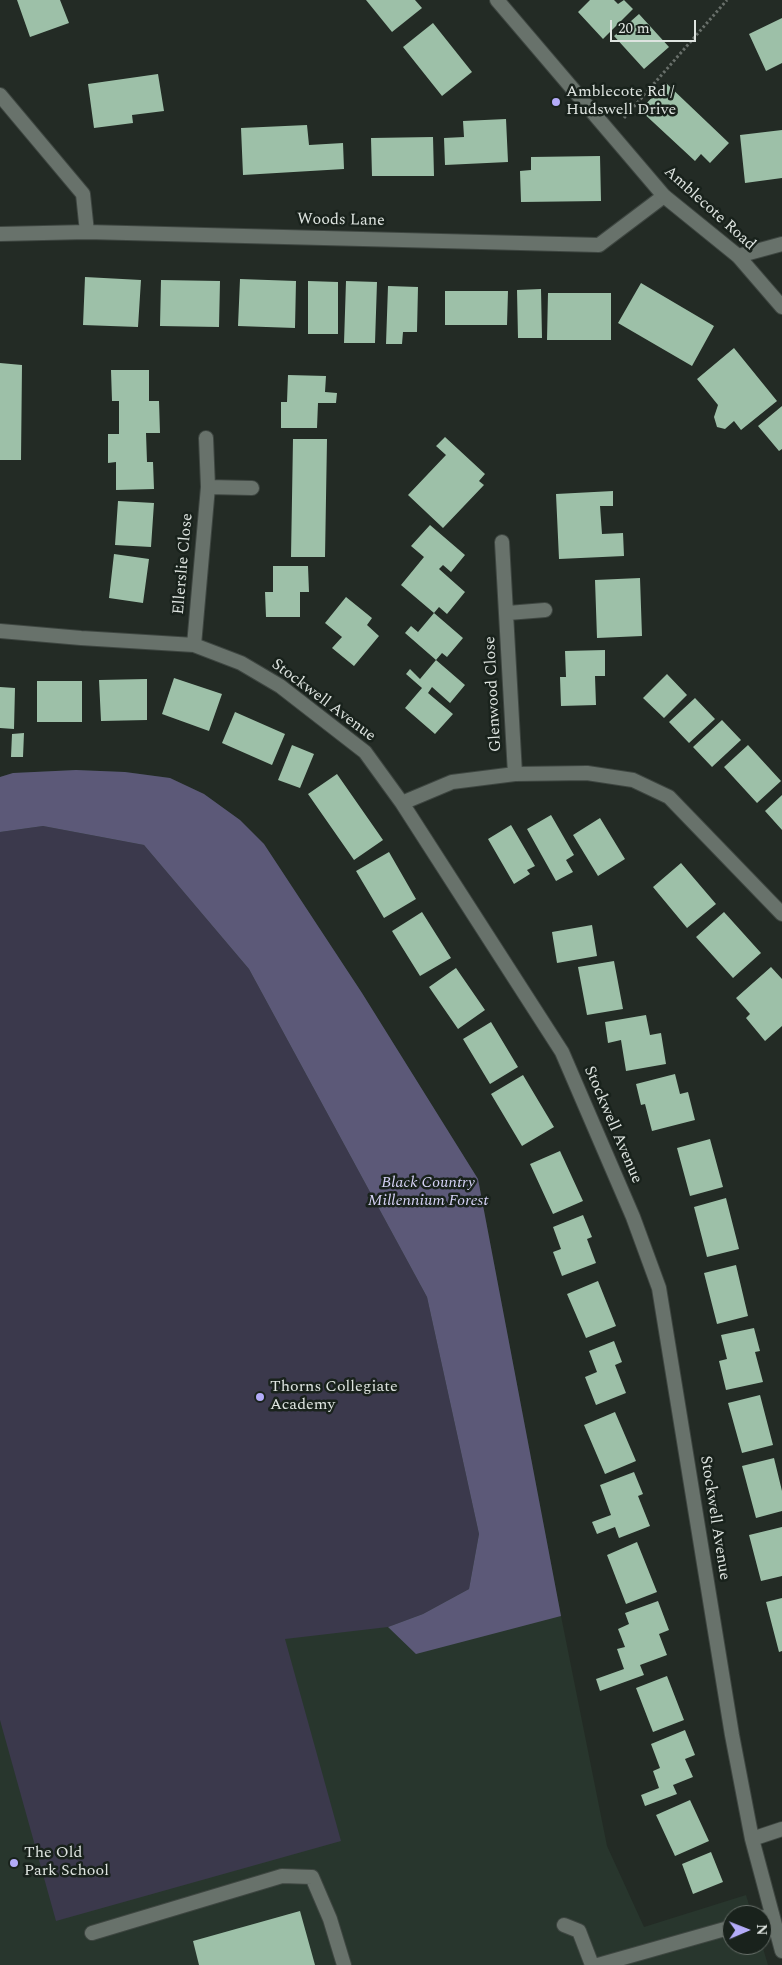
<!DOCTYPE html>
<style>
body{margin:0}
#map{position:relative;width:782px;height:1965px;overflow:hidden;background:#232b25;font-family:Spectral,serif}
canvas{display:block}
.north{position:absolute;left:722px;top:1905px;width:50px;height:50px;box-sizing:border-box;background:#19221c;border:1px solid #68706a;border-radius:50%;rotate:89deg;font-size:14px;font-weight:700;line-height:20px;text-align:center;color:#dee4e0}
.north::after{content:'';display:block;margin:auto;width:18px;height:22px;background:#b4acf9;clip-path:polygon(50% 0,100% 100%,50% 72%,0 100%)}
.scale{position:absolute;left:610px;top:20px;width:86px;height:22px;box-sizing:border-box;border:2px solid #dee4e0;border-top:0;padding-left:6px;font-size:15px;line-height:18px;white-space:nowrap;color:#dee4e0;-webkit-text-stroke:4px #19221c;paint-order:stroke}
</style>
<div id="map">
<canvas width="782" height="1965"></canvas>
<div class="north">N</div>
<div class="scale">20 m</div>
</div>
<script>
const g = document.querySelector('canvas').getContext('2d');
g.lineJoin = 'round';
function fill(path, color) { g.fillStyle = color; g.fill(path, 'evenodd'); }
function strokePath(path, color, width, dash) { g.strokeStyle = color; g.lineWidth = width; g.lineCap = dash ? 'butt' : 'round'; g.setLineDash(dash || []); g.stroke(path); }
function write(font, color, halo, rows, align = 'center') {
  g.font = font + ' Spectral,serif'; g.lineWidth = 5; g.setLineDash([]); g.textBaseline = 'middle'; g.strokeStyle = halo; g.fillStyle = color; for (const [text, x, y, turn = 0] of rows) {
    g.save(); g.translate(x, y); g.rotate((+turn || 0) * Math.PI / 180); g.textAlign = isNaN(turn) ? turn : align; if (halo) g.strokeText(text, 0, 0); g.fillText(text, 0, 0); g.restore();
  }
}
const built = new Path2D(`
 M76 770 125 772 170 778 204 794 240 820 264 844 362 993 478 1179 561 1616 607 1846 644 1927 746 1895 752 1915H732V1945H762L768 1965H0V777L13 773Z`);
const green = new Path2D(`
 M43 826 144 845 249 969 427 1297 479 1534 469 1589 423 1614 388 1627 285 1639 341 1841 56 1921 0 1720V832Z`);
const forest = new Path2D(`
 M76 770 125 772 170 778 204 794 240 820 264 844 362 993 478 1179 561 1616 416 1654 388 1627 423 1614 469 1589 479 1534 427 1297 249 969 144 845 43 826 0 832V777L13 773Z`);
const building = new Path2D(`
 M17 0H60L69 23 30 37Z
 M366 0H415L422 8 392 32Z
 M590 0H614L618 4 624 0 633 9 603 39 578 12Z
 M639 14 669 47 644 69 614 36Z
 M782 18V63L766 71 749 34Z
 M433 23 472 72 442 96 403 47Z
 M158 74 164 111 132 115 133 123 94 128 88 84Z
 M666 83 729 143 710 163 701 154 695 161 640 110Z
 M506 119 508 162 445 165 444 138 464 137 463 121Z
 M307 125 309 145 343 143 344 169 243 175 241 128Z
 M782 130V178L745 183 740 135Z
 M433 137 434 176H372L371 138Z
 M600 156 601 201 521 202 520 171 531 170V157Z
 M85 277 141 280 138 327 83 325Z
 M240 279 296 281 295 328 238 326Z
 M161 280 220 281 219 327 160 326Z
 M308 281 338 282V334H308Z
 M346 281 377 282 375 343H344Z
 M641 283 714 326 692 366 618 323Z
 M388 286 418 287 417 332H403L402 344H386Z
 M541 289 542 338H518L517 290Z
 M445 291H508L507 325H445Z
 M548 293H611V340H547Z
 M734 348 777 401 741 430 734 421 725 429 717 427 714 417 718 405 697 379Z
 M0 363 22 365 21 460H0Z
 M111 370H149V401H159L160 433H146L147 462H153L154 489 116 490V462L108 463V434H119V401H112Z
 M288 375 326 376 325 392 337 393 336 403H318L317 428H281V402H287Z
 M782 406V449L779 451 758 426Z
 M445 437 485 474 479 481 484 485 443 528 408 495 446 455 436 446Z
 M293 439H327L325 557H291Z
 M613 491V506H600L602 534 623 533 624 556 559 559 556 494Z
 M118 501 154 503 151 547 115 545Z
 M430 525 465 555 451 572 443 565 439 569 465 592 447 614 439 607 434 613 401 585 424 557 411 546Z
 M114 554 149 559 143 603 109 598Z
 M273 566H308L309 592H300V617H266L265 592H273Z
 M640 578 642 636 597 638 595 580Z
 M346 597 372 618 367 625 379 636 354 666 332 648 342 637 325 623Z
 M434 613 463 638 447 657 442 653 436 660 405 633 411 626 418 632Z
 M605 650V676H595L596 705 561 706 560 677H566L565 651Z
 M436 660 465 685 450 703 432 687 428 693 453 714 435 734 405 708 422 688 406 674 410 669 420 679Z
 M667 674 687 695 664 718 643 698Z
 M174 678 222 694 209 731 162 714Z
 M147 679V720L101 721 99 680Z
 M37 681H82V722H37Z
 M0 687 15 688 14 729 0 728Z
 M695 698 715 719 689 743 669 722Z
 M235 712 285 734 272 765 222 743Z
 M722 720 741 740 712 767 693 747Z
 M24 733 23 757H11L12 734Z
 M292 745 314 754 300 788 278 780Z
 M748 745 781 781 757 803 724 767Z
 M337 774 383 840 354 860 308 794Z
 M782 795V830L765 811Z
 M551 815 574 855 566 860 573 872 556 881 527 829Z
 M600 818 625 859 598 876 573 835Z
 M511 825 535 866 527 870 530 874 514 884 488 839Z
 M389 852 416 899 384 918 356 871Z
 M681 863 716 904 687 928 653 887Z
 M422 912 451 958 420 976 392 931Z
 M724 912 761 953 733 978 696 937Z
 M592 925 597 956 557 963 552 932Z
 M614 961 623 1009 587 1015 578 967Z
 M771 967 782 979V1026L765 1041 746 1018 750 1014 736 998Z
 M456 968 485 1010 458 1029 429 987Z
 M646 1015 650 1035 661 1033 666 1064 626 1071 621 1040 608 1043 605 1022Z
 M491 1022 518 1067 490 1084 463 1039Z
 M675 1074 680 1094 688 1092 695 1120 652 1131 645 1104 641 1105 636 1084Z
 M523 1075 554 1127 522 1146 491 1094Z
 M710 1139 723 1187 690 1196 677 1148Z
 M560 1151 583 1201 553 1214 530 1164Z
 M726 1198 739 1249 707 1257 694 1207Z
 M583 1215 592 1237 587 1239 596 1263 562 1276 553 1252 561 1249 553 1227Z
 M736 1265 748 1316 717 1324 704 1273Z
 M598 1281 616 1326 586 1338 567 1294Z
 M754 1328 760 1351 755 1352 763 1382 726 1390 719 1361 727 1359 721 1335Z
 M614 1341 622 1362 615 1365 626 1393 596 1405 585 1377 597 1372 589 1351Z
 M760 1395 773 1445 742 1453 728 1403Z
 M615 1412 636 1461 605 1474 584 1425Z
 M774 1458 782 1491V1511L756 1518 742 1466Z
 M634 1472 643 1494 638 1496 650 1526 619 1538 615 1527 597 1534 592 1522 611 1515 600 1485Z
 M782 1527V1576L761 1581 749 1535Z
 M637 1542 657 1592 626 1604 607 1555Z
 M782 1598V1651L779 1652 766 1602Z
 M658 1601 669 1630 659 1634 667 1655 640 1665 644 1675 600 1691 596 1679 624 1669 617 1649 625 1647 618 1629 629 1624 625 1613Z
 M667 1676 684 1720 653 1732 636 1688Z
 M685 1730 695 1755 685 1759 693 1777 673 1785 677 1794 645 1806 641 1795 659 1788 653 1771 660 1768 651 1744Z
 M690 1800 709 1841 675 1856 656 1815Z
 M711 1852 723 1882 693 1894 682 1864Z
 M300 1911 315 1965H199L193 1941Z`);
const path = new Path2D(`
 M624 118 727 0`);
const service = new Path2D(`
 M762 1918 772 1915
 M564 1925 579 1931 592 1965
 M92 1933 282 1876 312 1877 330 1919 344 1965
 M598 1965 732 1927`);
const minor = new Path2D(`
 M0 95 83 194 87 232
 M0 234 87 232 599 245 664 196
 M738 256 782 244
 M208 487 252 488
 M502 542 515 774
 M508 613 545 610
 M0 631 81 638 194 645 241 663 280 686 365 752 402 803 562 1052 633 1217 659 1288 732 1735 752 1839 782 1951
 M194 645 208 487 206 438
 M402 803 452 782 515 774 587 773 633 780 669 797 782 914
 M752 1839 782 1829`);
const tertiary = new Path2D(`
 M497 0 664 196 738 256 782 307`);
const markers = [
 [556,102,5,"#b4acf9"],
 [260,1397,5,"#b4acf9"],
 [14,1863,5,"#b4acf9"]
];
const poiNames = [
 ["Amblecote Rd /",566,93],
 ["Hudswell Drive",566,111],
 ["Thorns Collegiate",270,1388],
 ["Academy",270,1406],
 ["The Old",24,1854],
 ["Park School",24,1872]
];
const streetNames = [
 ["Amblecote Road",709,209,42],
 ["Woods Lane",341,221,1],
 ["Ellerslie Close",184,564,-85],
 ["Glenwood Close",494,694,-93],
 ["Stockwell Avenue",323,701,37],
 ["Stockwell Avenue",612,1125,67],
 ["Stockwell Avenue",714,1518,81]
];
const parkNames = [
 ["Black Country",428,1184],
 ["Millennium Forest",428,1202]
];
fill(built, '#28362d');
fill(green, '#3b394c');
fill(forest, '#5c5978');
fill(building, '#9dc0a8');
strokePath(service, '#3e4641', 16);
strokePath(minor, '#3e4641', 16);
strokePath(tertiary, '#3e4641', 16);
strokePath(path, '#69706b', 3, [2.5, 2.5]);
strokePath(service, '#68726b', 14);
strokePath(minor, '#68726b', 14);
strokePath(tertiary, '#68726b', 14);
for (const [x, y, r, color] of markers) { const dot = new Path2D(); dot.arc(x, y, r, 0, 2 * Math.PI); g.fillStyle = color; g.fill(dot); strokePath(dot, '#19221c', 2); }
write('16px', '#dee4e0', '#19221c', poiNames, 'left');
write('16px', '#dee4e0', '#19221c', streetNames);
write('italic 16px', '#d6d3f6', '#19221c', parkNames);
</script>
